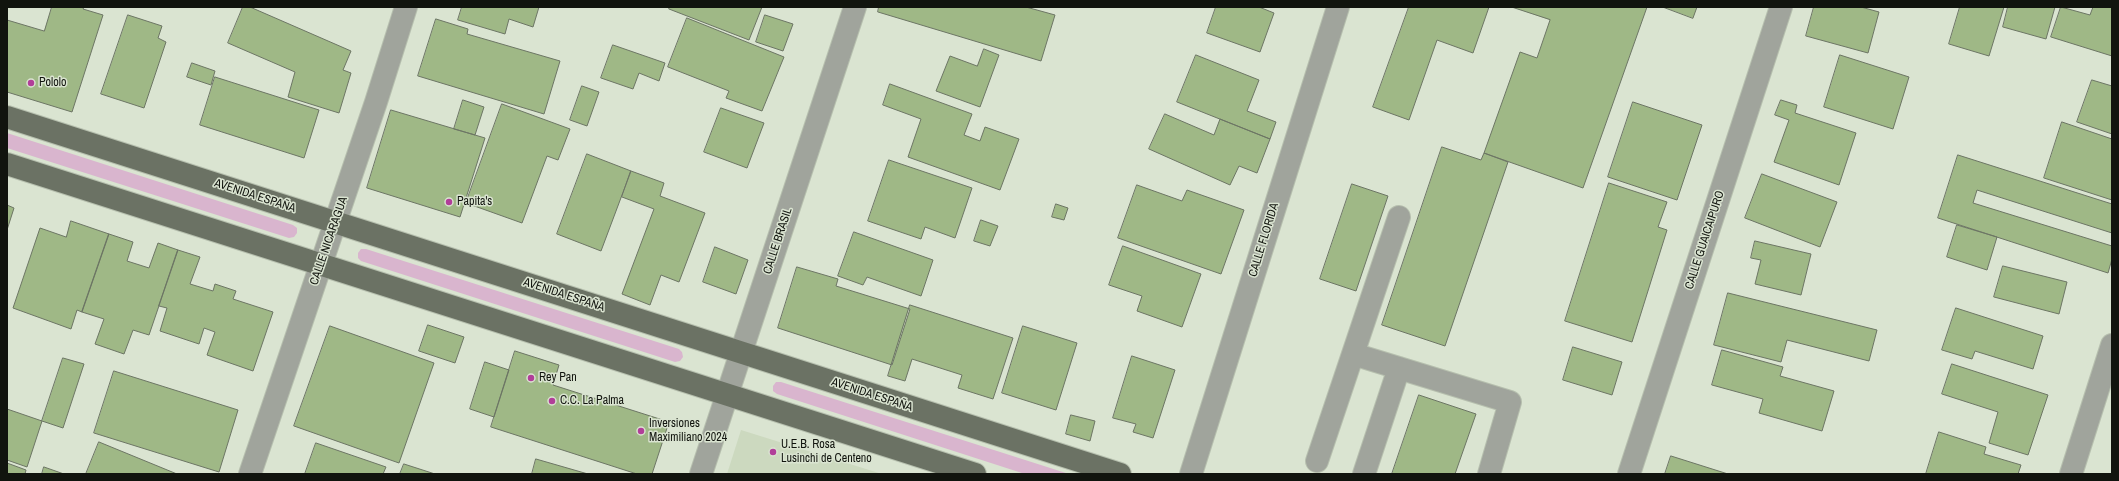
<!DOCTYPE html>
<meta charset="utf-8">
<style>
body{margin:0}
#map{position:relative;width:2119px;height:481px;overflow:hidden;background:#dae4d1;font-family:"Archivo Narrow",sans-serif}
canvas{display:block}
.frame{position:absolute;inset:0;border:8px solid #11140e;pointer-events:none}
</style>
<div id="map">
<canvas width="2119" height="481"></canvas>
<div class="frame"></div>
</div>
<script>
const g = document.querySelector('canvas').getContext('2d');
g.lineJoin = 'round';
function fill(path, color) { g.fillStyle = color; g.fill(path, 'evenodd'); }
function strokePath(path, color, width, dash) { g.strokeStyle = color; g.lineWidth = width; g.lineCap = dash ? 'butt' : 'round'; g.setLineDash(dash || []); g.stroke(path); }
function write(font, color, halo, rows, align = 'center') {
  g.font = font + ' "Archivo Narrow",sans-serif'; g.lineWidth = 3; g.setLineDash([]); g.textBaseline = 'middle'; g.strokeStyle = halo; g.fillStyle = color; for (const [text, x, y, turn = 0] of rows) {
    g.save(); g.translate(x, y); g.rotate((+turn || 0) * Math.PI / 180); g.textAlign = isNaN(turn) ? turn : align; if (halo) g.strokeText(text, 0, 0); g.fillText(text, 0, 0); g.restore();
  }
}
const built = new Path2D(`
 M741 430 882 474H727Z`);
const green = new Path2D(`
 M7 133 293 225 297 228V233L294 237 289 238 7 148Z
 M361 249H366L679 349 682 352 683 357 680 361 675 362 361 261 358 258V253Z
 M776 382H781L1069 474H1025L777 394 773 391V386Z`);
const building = new Path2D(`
 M52 7H84L83 9 103 15 72 112 7 92V20L44 31Z
 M243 7H250L351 51 343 70 351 73 339 113 288 97 295 72 228 43Z
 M462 7H539L533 27 509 19 505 34 458 20Z
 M670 7H762L749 40 669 9Z
 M879 7H1026L1055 15 1041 61 878 12Z
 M1216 7H1259L1274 13 1260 52 1207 33Z
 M1409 7H1489L1473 53 1437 40 1409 120 1373 107Z
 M1512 7H1647L1583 188 1484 153 1520 52 1537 58 1550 20Z
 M1663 7H1697L1693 18Z
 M1814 7H1861L1879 12 1868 53 1806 36Z
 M1960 7H2004L1989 56 1949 44Z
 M2008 7H2055L2046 39 2003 27Z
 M2061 7 2090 15 2093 7H2112V56L2051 37Z
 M128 15 162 26 158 38 166 42 144 108 101 94Z
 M765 15 793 24 783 51 756 42Z
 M687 18 784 57 762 111 726 98 729 91 668 67Z
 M436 19 468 29 467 34 560 61 544 114 418 76Z
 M613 45 665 63 659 81 639 73 633 89 601 78Z
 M984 49 999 55 980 107 936 91 950 56 977 66Z
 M1196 55 1259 80 1247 111 1276 122 1270 139 1177 102Z
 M1840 55 1909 77 1893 129 1824 107Z
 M192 63 215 71 211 85 187 77Z
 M215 77 319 110 304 158 200 125Z
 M2092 80 2112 86V134L2077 122Z
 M890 84 972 114 964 135 980 141 985 127 1019 139 1000 190 908 157 921 119 883 105Z
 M582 86 599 92 587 126 570 120Z
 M463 100 484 107 475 135 454 129Z
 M1781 100 1797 105 1795 113 1856 133 1839 185 1774 162 1789 120 1775 115Z
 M1633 102 1702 125 1677 200 1608 177Z
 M502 104 570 129 558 160 547 156 522 223 466 203Z
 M721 108 764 123 747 168 704 152Z
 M391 110 485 138 460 217 367 188Z
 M1165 114 1214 135 1220 119 1270 139 1257 173 1239 166 1230 185 1149 149Z
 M2062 122 2112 139V200L2044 178Z
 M1442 147 1481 160 1484 153 1508 162 1445 346 1382 325Z
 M587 154 631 171 601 251 557 234Z
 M1958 155 2112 204V233L1977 190 1973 203 2112 246V259L2108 273 1938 218Z
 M889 160 972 188 955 238 925 227 921 239 868 221Z
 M631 171 664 183 660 196 705 213 679 282 661 275 650 305 622 294 654 209 622 197Z
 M1762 174 1837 202 1820 247 1745 218Z
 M1609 183 1667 202 1658 227 1667 230 1632 342 1565 321Z
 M1352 184 1388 196 1356 291 1320 279Z
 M1137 185 1182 201 1187 190 1244 210 1221 274 1118 238Z
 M1056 204 1068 208 1064 220 1052 217Z
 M7 205 14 208 7 230Z
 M981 220 998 226 990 246 974 241Z
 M71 221 109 234 82 312 77 310 71 329 13 308 40 228 66 237Z
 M1957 225 1997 237 1987 270 1947 257Z
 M854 232 933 260 921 296 867 277 863 285 838 276Z
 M109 234 133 242 127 261 149 268 158 243 178 250 149 335 133 330 124 354 95 344 104 319 82 312Z
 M1755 241 1811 254 1801 295 1755 284 1761 260 1751 258Z
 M1123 246 1201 274 1182 327 1137 311 1142 296 1109 285Z
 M715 247 748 260 736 294 703 282Z
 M178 250 200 257 190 284 213 291 215 284 236 291 233 299 273 312 253 371 207 355 215 332 204 328 199 344 160 331 167 308 159 306Z
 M2003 266 2067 282 2059 314 1994 297Z
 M797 267 838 279 836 286 910 309 892 365 778 328Z
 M1728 293 1877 330 1869 361 1787 340 1781 362 1714 345Z
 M910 305 1013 338 993 399 958 388 962 375 912 359 905 381 888 376Z
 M1956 308 2043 336 2033 369 1975 351 1972 359 1942 350Z
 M428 325 464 337 455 363 419 351Z
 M330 326 434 363 399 463 294 426Z
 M1023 326 1077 343 1056 410 1002 393Z
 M1573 347 1622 362 1612 395 1563 380Z
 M1722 350 1783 367 1780 376 1834 391 1822 431 1759 413 1763 399 1712 385Z
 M515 351 559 365 553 385 669 422 652 474H637L491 427Z
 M1132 356 1175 370 1153 438 1133 432 1136 424 1113 418Z
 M63 358 84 364 63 428 42 421Z
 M485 362 509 370 494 417 470 409Z
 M1952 364 2048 395 2028 455 1989 443 1998 412 1942 394Z
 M114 371 238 410 219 472 94 433Z
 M1419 395 1476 414 1455 474H1392Z
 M7 409 42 421 27 467 7 460Z
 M1071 415 1095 421 1090 441 1066 434Z
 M1939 432 1986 447 1984 454 2021 465 2018 474H1926Z
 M99 442 177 474H86Z
 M316 443 386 467 383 474H305Z
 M1671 456 1728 474H1665Z
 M536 459 588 474H532Z
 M7 463 26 470 25 474H7Z
 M404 464 435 474H400Z
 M44 467 64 474H42Z`);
const minor = new Path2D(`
 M1353 354 1510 402 1489 474
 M1317 461 1399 217
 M250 474 376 102 406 7
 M701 474 855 7
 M1191 474 1338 7
 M1364 474 1399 368
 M1629 474 1781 7
 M2071 474 2112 345`);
const major = new Path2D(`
 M7 117 1120 474
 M7 164 975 474`);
const markers = [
 [31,83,4,"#b13e99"],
 [449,202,4,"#b13e99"],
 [531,378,4,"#b13e99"],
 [552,401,4,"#b13e99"],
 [641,431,4,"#b13e99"],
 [773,452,4,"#b13e99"]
];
const poiNames = [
 ["Pololo",39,83],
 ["Papita's",457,202],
 ["Rey Pan",539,378],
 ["C.C. La Palma",560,401],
 ["Inversiones",649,424],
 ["Maximiliano 2024",649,438],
 ["U.E.B. Rosa",781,445],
 ["Lusinchi de Centeno",781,459]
];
const streetNames = [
 ["AVENIDA ESPAÑA",255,196,18],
 ["CALLE FLORIDA",1264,240,-73],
 ["CALLE GUAICAIPURO",1705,240,-72],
 ["CALLE NICARAGUA",329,241,-71],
 ["CALLE BRASIL",778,241,-72],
 ["AVENIDA ESPAÑA",564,295,18],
 ["AVENIDA ESPAÑA",872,395,18]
];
fill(built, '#ccd9bf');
fill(green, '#d9b5ce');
fill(building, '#9fb886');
strokePath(building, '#6c7564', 1);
strokePath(minor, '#b6bfae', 24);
strokePath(major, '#b6bfae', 24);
strokePath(minor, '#a0a49c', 22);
strokePath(major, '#6b7264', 22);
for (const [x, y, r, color] of markers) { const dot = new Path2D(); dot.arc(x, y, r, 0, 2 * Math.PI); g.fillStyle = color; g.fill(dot); strokePath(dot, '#dae4d1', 1.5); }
write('12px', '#11140e', '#dae4d1', poiNames, 'left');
write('12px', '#11140e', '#dae4d1', streetNames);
</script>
